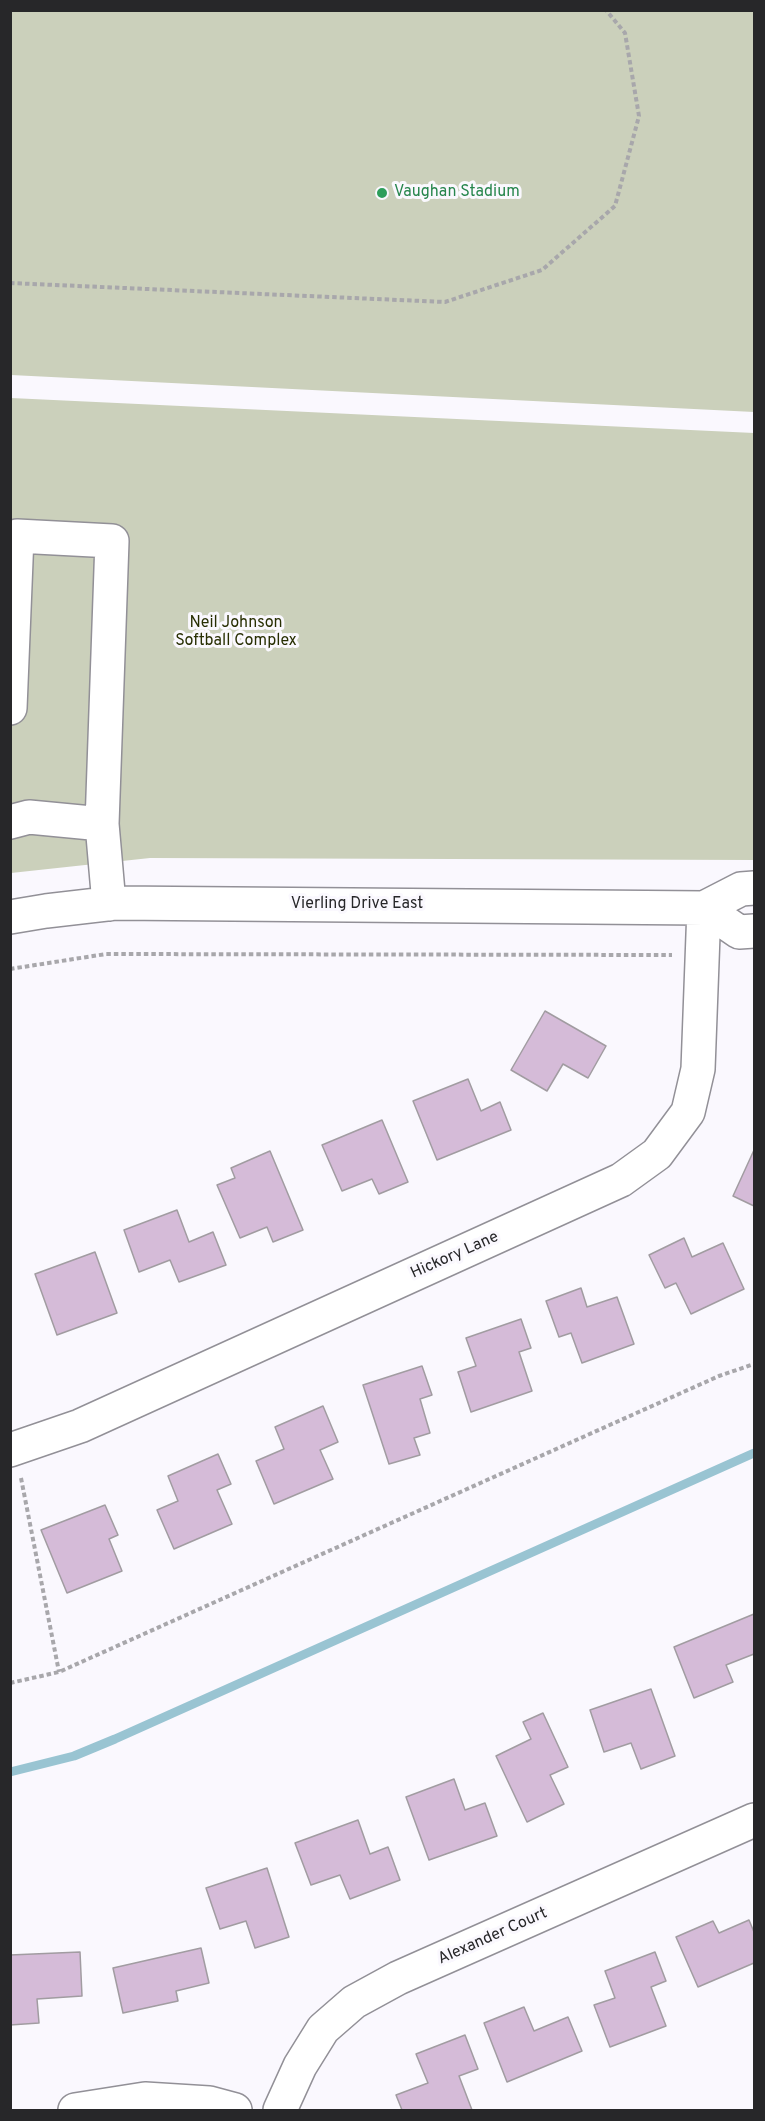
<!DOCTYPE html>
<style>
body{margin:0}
#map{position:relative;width:765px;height:2121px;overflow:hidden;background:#faf8fe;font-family:Overpass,sans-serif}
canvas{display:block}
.frame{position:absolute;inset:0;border:12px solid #272729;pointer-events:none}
</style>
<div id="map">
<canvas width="765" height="2121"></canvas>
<div class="frame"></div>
</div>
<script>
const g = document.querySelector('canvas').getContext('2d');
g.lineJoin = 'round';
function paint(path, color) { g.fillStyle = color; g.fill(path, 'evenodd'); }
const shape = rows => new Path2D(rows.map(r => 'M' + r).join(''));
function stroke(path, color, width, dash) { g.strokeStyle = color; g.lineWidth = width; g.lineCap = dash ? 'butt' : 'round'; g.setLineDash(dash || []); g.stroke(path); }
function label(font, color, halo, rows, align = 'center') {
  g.font = font + ' Overpass,sans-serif'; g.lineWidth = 6; g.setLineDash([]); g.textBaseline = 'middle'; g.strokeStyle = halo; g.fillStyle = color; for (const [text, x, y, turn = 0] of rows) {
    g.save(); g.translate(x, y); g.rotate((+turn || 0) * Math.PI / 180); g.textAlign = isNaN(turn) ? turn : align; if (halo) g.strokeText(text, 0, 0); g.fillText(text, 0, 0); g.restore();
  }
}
paint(shape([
 [10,11,754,11,754,412,11,375],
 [11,398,754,433,754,860,150,858,11,873]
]), '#cbd0bb');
stroke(shape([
 [10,1772,74,1756,115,1739,754,1453]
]), '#99c4d2', 9);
const building = shape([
 [545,1011,606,1046,588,1078,563,1064,547,1091,511,1070,545,1011],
 [468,1079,481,1111,500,1102,511,1130,437,1160,413,1101,468,1079],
 [382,1120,408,1182,379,1194,372,1179,342,1191,322,1145,382,1120],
 [754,1150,754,1206,733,1196,754,1150],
 [270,1151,303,1230,273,1242,267,1227,240,1238,217,1185,235,1178,231,1168,270,1151],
 [177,1210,189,1242,213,1232,226,1265,179,1282,170,1260,139,1272,124,1230,177,1210],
 [684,1238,692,1257,723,1243,744,1289,691,1314,676,1283,665,1288,649,1255,684,1238],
 [95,1252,117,1313,57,1335,35,1274,95,1252],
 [581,1288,587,1307,617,1297,634,1344,582,1363,571,1333,559,1337,546,1301,581,1288],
 [521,1319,531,1348,519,1352,532,1391,471,1412,458,1372,476,1366,466,1338,521,1319],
 [422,1366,432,1395,420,1399,430,1433,414,1438,420,1455,389,1464,363,1385,422,1366],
 [323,1406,338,1442,320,1450,333,1479,274,1504,256,1461,284,1449,275,1427,323,1406],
 [218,1454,231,1484,217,1490,232,1524,174,1549,157,1510,178,1501,168,1476,218,1454],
 [105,1505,118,1535,109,1539,122,1571,67,1593,41,1530,105,1505],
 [754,1614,754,1654,726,1665,733,1682,694,1698,674,1647,754,1614],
 [651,1689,675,1756,641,1769,631,1743,604,1752,590,1710,651,1689],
 [543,1713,568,1767,550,1775,564,1804,527,1822,496,1756,531,1739,523,1722,543,1713],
 [454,1779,465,1810,485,1803,497,1836,429,1860,406,1797,454,1779],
 [358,1820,370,1854,388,1847,400,1880,350,1899,340,1875,311,1885,295,1843,358,1820],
 [267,1868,289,1937,255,1948,246,1921,220,1929,206,1888,267,1868],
 [749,1920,754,1932,754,1963,698,1987,676,1937,713,1921,719,1933,749,1920],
 [201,1948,209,1983,176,1991,178,2001,123,2013,113,1968,201,1948],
 [80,1952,82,1996,37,1999,39,2023,10,2025,10,1955,80,1952],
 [655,1952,666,1981,651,1987,666,2026,610,2047,594,2005,615,1998,605,1971,655,1952],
 [524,2007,534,2031,568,2017,582,2051,507,2082,484,2023,524,2007],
 [465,2035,478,2069,459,2076,472,2110,402,2110,396,2095,428,2083,416,2054,465,2035]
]);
paint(building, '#d5bbd8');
stroke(building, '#a19ca1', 1.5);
const minor = shape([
 [10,708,17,536,112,541,102,824],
 [10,822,29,817,102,824,109,904],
 [704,908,739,932,754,931],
 [10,917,46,911,115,903,704,908,741,889,754,888],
 [10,1450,80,1426,621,1180,657,1154,688,1112,698,1069,704,908],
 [75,2110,145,2099,209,2103,235,2110],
 [280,2110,300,2066,323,2029,354,2002,398,1978,754,1820]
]);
stroke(minor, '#929097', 36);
stroke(shape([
 [10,283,445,302,542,270,615,206,639,116,625,33,606,10],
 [10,969,106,954,672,955],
 [21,1478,59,1672],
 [10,1683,59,1672,719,1376,754,1364]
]), '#a8a7ab', 4, [4.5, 3]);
stroke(minor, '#fff', 33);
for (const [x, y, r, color] of [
 [382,193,6,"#2e9e5b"]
]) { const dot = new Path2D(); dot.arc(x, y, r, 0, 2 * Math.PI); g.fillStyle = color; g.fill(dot); stroke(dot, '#faf8fe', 2); }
label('16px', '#27864d', '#faf8fe', [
 ["Vaughan Stadium",394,193]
], 'left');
label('16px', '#282f03', '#faf8fe', [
 ["Neil Johnson",236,624],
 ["Softball Complex",236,642]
]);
label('16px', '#272729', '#faf8fe', [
 ["Vierling Drive East",357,905],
 ["Hickory Lane",455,1256,-24],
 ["Alexander Court",493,1937,-24]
]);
</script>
